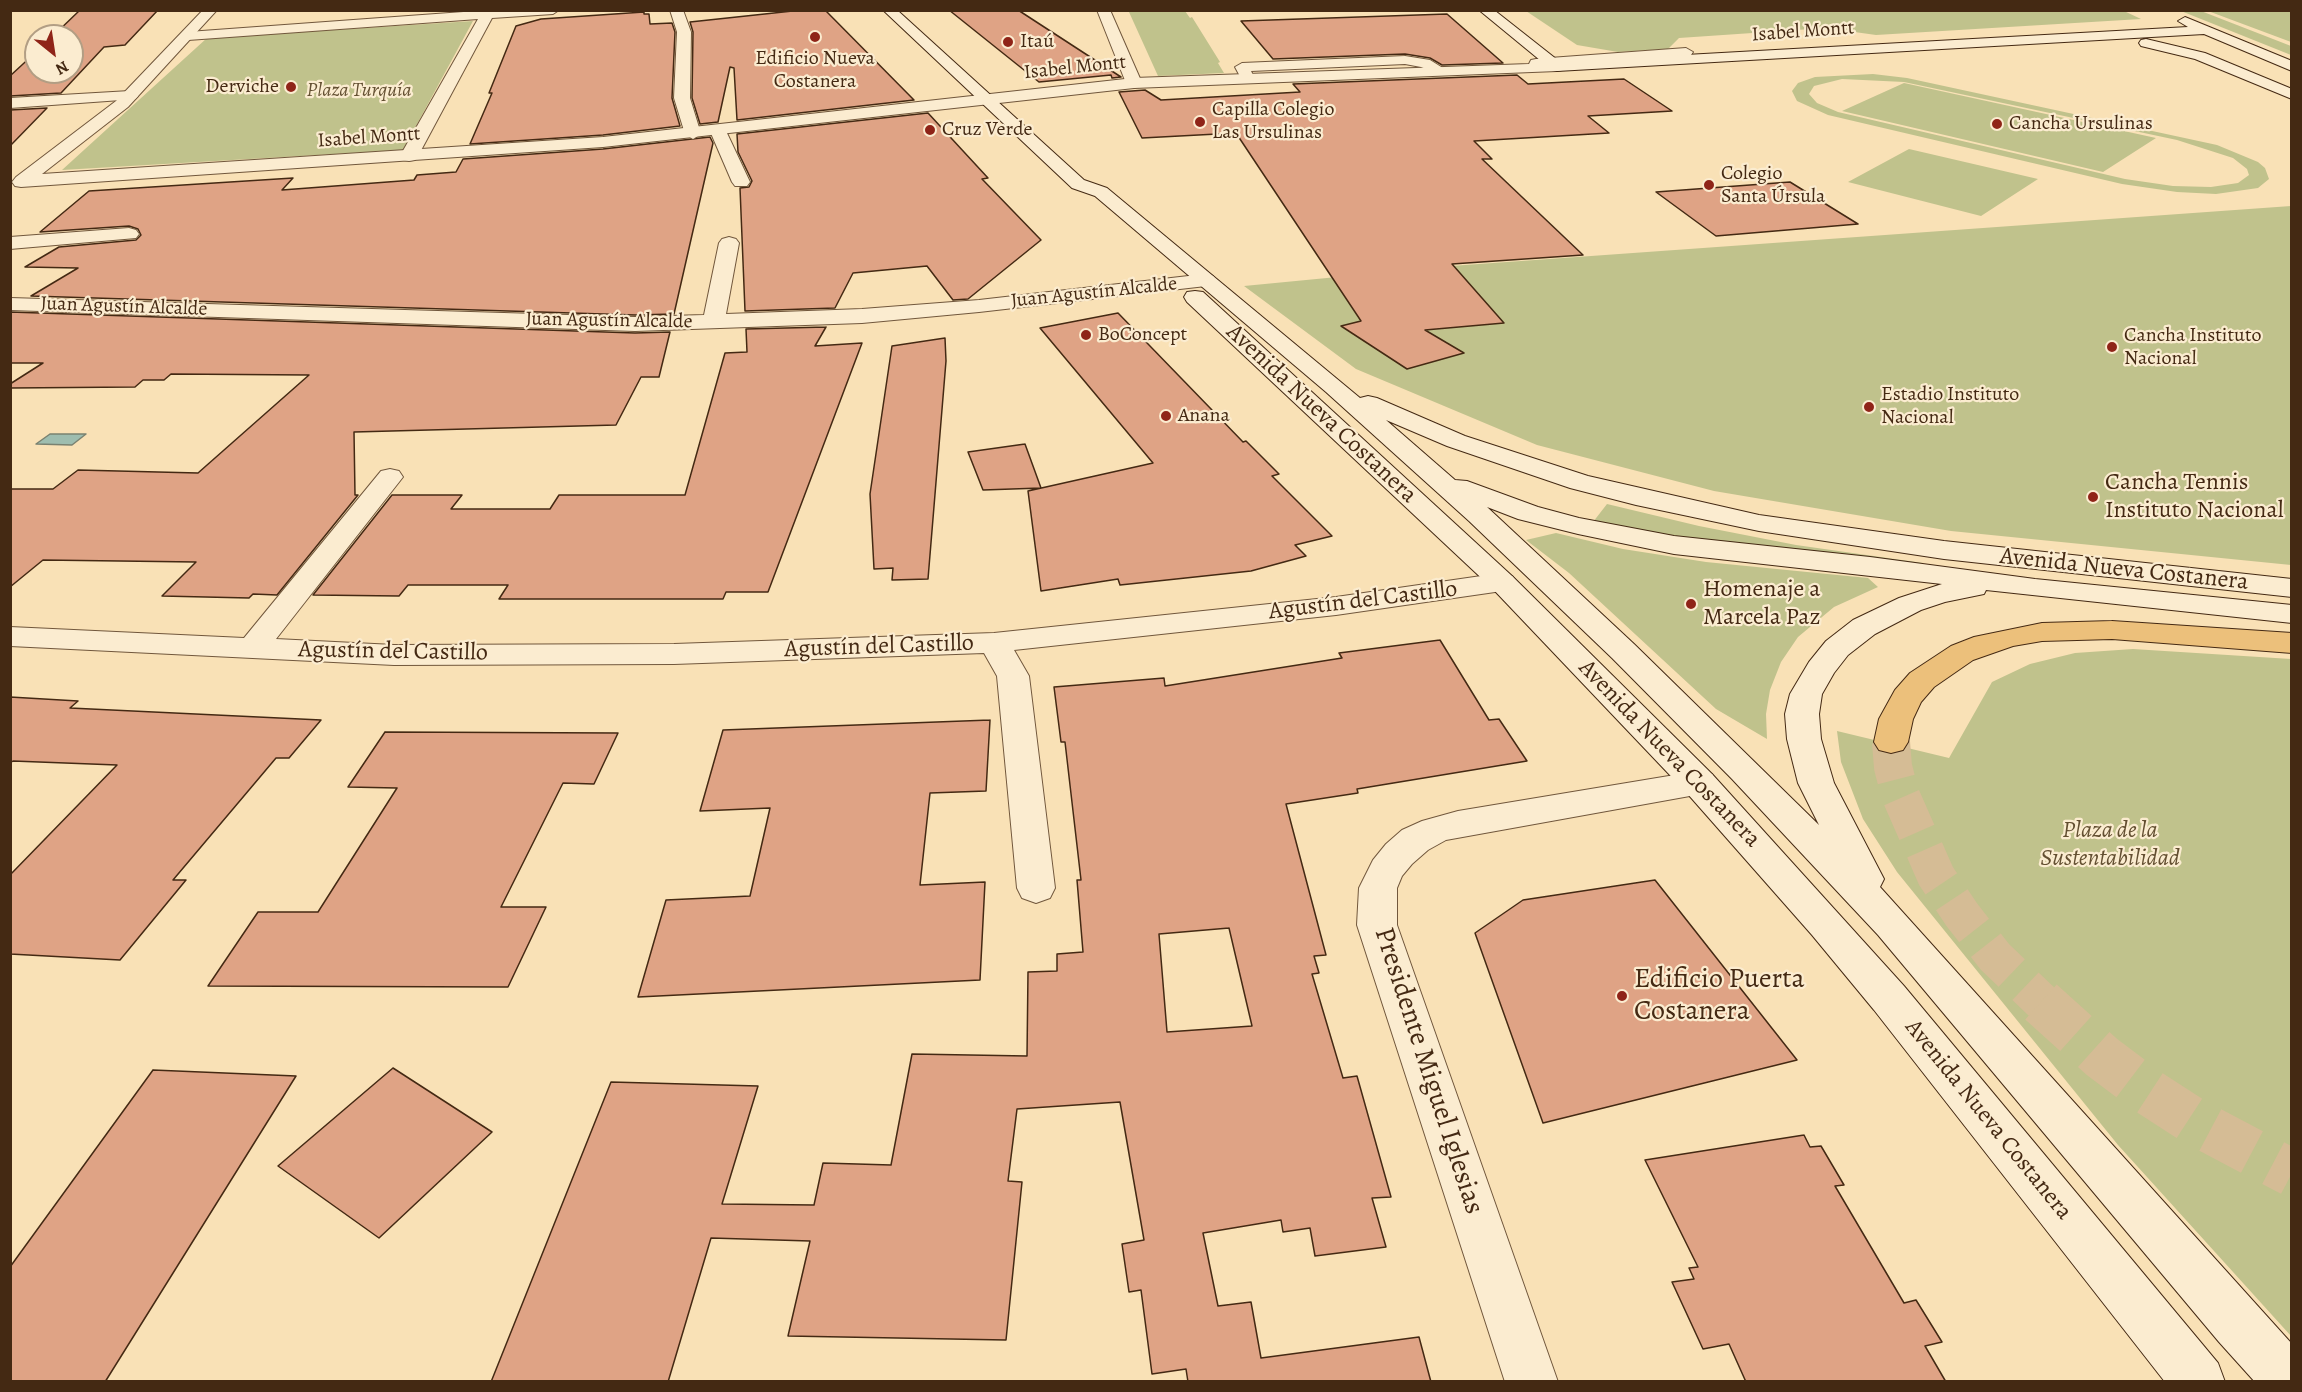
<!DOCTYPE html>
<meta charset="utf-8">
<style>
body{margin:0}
#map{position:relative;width:2302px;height:1392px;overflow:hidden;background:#f9e1b6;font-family:Alegreya,serif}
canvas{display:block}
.frame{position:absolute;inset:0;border:12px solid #442913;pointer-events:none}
.north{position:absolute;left:24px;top:24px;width:60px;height:60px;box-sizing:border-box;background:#fbecd0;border:2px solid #b29e84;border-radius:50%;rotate:150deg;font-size:16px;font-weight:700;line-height:24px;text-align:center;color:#442913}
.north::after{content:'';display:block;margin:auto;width:21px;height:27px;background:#8f2418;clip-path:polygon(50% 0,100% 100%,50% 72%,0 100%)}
</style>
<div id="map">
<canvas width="2302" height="1392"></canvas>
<div class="frame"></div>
<div class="north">N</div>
</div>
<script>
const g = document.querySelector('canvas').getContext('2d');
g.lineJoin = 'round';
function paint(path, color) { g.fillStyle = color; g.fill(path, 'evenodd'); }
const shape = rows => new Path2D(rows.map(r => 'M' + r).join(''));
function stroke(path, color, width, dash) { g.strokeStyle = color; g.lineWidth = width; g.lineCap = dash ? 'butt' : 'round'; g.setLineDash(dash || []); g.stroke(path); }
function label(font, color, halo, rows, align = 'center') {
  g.font = font + ' Alegreya,serif'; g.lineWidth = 4.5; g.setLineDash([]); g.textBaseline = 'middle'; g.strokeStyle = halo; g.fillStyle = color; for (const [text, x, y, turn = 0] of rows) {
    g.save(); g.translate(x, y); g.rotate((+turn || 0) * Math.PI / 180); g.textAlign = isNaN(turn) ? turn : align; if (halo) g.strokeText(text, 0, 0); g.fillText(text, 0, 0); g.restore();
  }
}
paint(shape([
 [1185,11,1190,18,1192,17,1220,62,1218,63,1224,73,1158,76,1129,12],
 [2124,11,2141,19,1876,35,1826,28,1679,38,1668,49,1618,52,1577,45,1526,11],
 [2181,11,2201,11,2291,46,2291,55],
 [2208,11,2291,11,2291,42],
 [473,21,403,150,62,170,207,38],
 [1873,74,1907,78,2217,145,2258,162,2265,168,2269,179,2258,188,2216,194,2177,192,2122,184,1828,115,1797,101,1792,91,1798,83,1815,77],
 [1842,79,1904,82,2177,140,2233,158,2247,169,2249,175,2238,183,2211,187,2173,186,2125,179,1838,112,1817,103,1809,94,1814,86],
 [1904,83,2156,138,2103,172,1842,111],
 [1909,149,2038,179,1981,216,1848,182],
 [2291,206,2291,565,1951,531,1714,491,1537,445,1356,369,1244,286,1451,266],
 [1607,504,1699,526,1796,545,1923,563,1922,565,1717,544,1593,522],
 [1556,533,1623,549,1706,562,1868,578,1878,587,1834,607,1798,637,1781,662,1770,690,1766,714,1767,739,1716,709,1569,573,1526,540],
 [2133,649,2291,659,2291,1336,2118,1145,1897,872,1863,819,1841,762,1837,731,1949,758,1992,682,2030,664,2075,653]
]), '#c0c28c');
const water = shape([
 [50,434,86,434,72,445,36,444,50,434]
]);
paint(water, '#9ebdaf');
stroke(water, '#7a8271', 1.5);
const building = shape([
 [80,10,158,10,125,45,104,47,61,93,10,96,10,76,36,52,36,72,72,72,72,36,53,36,80,10],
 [802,10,825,10,914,100,737,120,734,68,730,67,718,122,700,124,692,98,693,32,690,22,802,10],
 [949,10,1018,10,1121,77,1112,78,1111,75,1039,82,949,10],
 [644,12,644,14,649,14,650,24,672,23,675,32,672,98,680,126,603,135,470,144,492,93,489,93,516,26,541,19,644,12],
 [1447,14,1503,63,1442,65,1430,58,1405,54,1273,59,1241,21,1447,14],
 [1517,75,1528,84,1624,79,1672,111,1588,116,1609,133,1474,141,1492,159,1482,159,1583,255,1452,264,1504,323,1425,330,1464,353,1407,369,1341,326,1361,321,1236,133,1142,138,1119,92,1145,90,1161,100,1300,92,1293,84,1517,75],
 [47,108,10,146,10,110,47,108],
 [928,113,988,178,982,179,1041,240,968,299,953,300,927,266,853,273,835,308,745,311,740,188,749,187,752,181,738,152,737,134,928,113],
 [710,137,713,143,674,314,635,315,31,296,78,268,25,267,59,247,136,240,141,235,138,229,129,226,40,232,89,191,293,178,282,190,414,180,417,175,456,172,463,159,603,149,710,137],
 [1790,182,1858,224,1716,236,1656,192,1790,182],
 [10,312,635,333,670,332,659,377,641,377,616,425,354,432,355,495,358,495,277,595,253,594,249,598,162,596,196,562,43,560,10,587,10,489,53,489,78,470,198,473,309,375,171,374,164,380,143,380,135,387,10,388,10,384,43,363,10,363,10,312],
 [1118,313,1243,442,1246,441,1279,474,1272,476,1332,536,1295,545,1306,556,1251,571,1120,585,1118,579,1041,591,1028,491,1153,463,1040,328,1118,313],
 [826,327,815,346,862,343,768,592,726,592,723,599,499,599,508,585,408,585,399,596,313,595,392,495,462,495,451,509,550,509,559,495,685,495,725,353,747,352,746,329,826,327],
 [945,338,946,361,928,579,892,580,893,568,874,569,870,494,892,346,945,338],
 [1025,444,1041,488,983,490,968,452,1025,444],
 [1440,640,1489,720,1499,719,1527,761,1357,789,1358,793,1286,804,1326,955,1314,956,1319,973,1312,974,1343,1078,1357,1076,1391,1197,1372,1198,1386,1247,1315,1256,1310,1228,1283,1232,1281,1220,1203,1233,1218,1306,1251,1302,1261,1358,1419,1337,1431,1382,1188,1382,1186,1369,1152,1374,1141,1290,1129,1292,1122,1244,1144,1240,1120,1102,1017,1109,1008,1181,1022,1182,1006,1340,788,1336,810,1241,711,1238,668,1382,491,1382,611,1082,758,1086,722,1204,814,1205,823,1163,891,1165,912,1054,1027,1056,1028,972,1057,971,1057,954,1083,952,1077,880,1081,880,1065,742,1061,742,1054,687,1164,678,1165,686,1342,658,1339,653,1440,640],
 [1229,928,1252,1026,1167,1032,1159,934,1229,928],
 [10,697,78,701,70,708,321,720,289,758,276,758,173,880,186,880,120,960,10,954,10,875,117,765,13,761,10,763,10,697],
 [990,720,986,791,930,793,920,885,985,882,980,980,638,997,666,900,750,896,770,808,700,811,723,730,990,720],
 [385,732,618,733,594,784,563,783,501,907,546,907,508,987,208,986,258,912,318,912,397,788,348,787,385,732],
 [1655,880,1797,1060,1543,1123,1475,933,1523,900,1655,880],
 [393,1068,492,1132,379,1238,278,1166,393,1068],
 [153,1070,296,1076,105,1382,10,1382,10,1267,153,1070],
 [1804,1135,1810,1147,1821,1146,1844,1185,1835,1186,1904,1303,1916,1300,1942,1342,1925,1346,1946,1382,1746,1382,1729,1344,1703,1349,1672,1282,1694,1279,1689,1268,1698,1267,1645,1160,1804,1135]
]);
paint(building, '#dfa385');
stroke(building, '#442913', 1.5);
stroke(shape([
 [1891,742,1893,767,1900,794,1936,876,1962,915,1995,957,2043,1003]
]), '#d5bc95', 38, [38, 19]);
stroke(shape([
 [2041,1002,2102,1057,2147,1091,2195,1122,2292,1173]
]), '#d5bc95', 47, [47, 24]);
const minor = shape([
 [491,10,559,10,553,14,492,18,418,156,415,160,409,161,403,160,400,156,478,19,188,40,181,36,188,32,491,10],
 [670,10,683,10,691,32,690,98,701,134,693,139,685,134,674,98,677,32,670,10],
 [1097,10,1110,10,1142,83,1139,86,1134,88,1126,83,1097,10],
 [1405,56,1430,60,1446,70,1439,74,1421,67,1405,64,1251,71,1255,79,1248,83,1243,82,1235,67,1242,63,1405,56],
 [130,91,138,96,135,99,10,108,10,98,130,91],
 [718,126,726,131,750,182,747,186,735,186,732,182,710,131,718,126],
 [129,228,136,230,139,234,136,238,10,249,10,237,129,228],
 [729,237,736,239,739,243,726,314,862,309,979,300,1206,274,1213,276,1216,280,1213,284,1206,286,979,312,862,323,635,331,10,310,10,298,635,317,704,315,719,243,722,239,729,237],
 [390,469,399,471,403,477,276,639,394,645,674,644,994,633,1336,597,1502,573,1512,576,1517,582,1512,588,1502,591,1336,615,1014,650,1029,676,1055,888,1050,898,1036,903,1022,898,1017,888,997,676,984,653,674,664,394,665,10,646,10,627,244,638,381,471,390,469],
 [1699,771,1712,774,1717,783,1712,792,1446,840,1428,850,1412,864,1402,876,1397,888,1397,925,1558,1382,1505,1382,1357,925,1359,888,1373,860,1386,844,1402,830,1422,821,1458,811,1699,771]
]);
const tertiary = shape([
 [203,10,217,10,128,107,42,174,603,137,1134,78,1529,64,1531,60,1536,59,1686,48,1693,52,1691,55,1666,59,1563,66,1562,70,1557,71,1134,88,603,147,21,187,15,186,12,182,16,177,116,101,203,10]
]);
const secondary = shape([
 [883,10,897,10,1084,180,1107,188,1360,398,1368,396,1377,398,1465,436,1588,476,1759,515,1944,541,2292,579,2292,597,1944,559,1759,531,1636,505,1570,488,1447,446,1386,420,1455,480,1467,481,1538,507,1579,518,1674,536,1870,557,2035,579,2292,605,2292,623,1986,590,1984,594,1945,602,1921,610,1875,634,1848,655,1834,673,1822,694,1819,714,1821,739,1834,783,1884,879,1880,887,2292,1344,2292,1382,2255,1382,2219,1342,1878,935,1732,779,1612,658,1469,521,1326,392,1095,196,1072,188,883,10],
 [1487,507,1518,519,1578,534,1674,554,1942,584,1899,598,1853,620,1826,641,1809,662,1790,694,1785,714,1787,739,1798,783,1819,825,1634,644,1487,507],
 [1479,10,1494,10,1560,62,2188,27,2178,21,2185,17,2292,61,2292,71,2204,34,1557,71,1552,70,1479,10],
 [2146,39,2205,53,2292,89,2292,99,2195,59,2141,46,2139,43,2141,40,2146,39],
 [1195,291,1203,292,1512,576,1712,774,1904,986,2218,1363,2225,1382,2165,1382,1874,1010,1812,935,1686,792,1492,588,1187,302,1184,297,1187,292,1195,291]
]);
const motorway = shape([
 [2112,621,2292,633,2292,653,2112,639,2042,641,2013,646,1973,660,1934,687,1921,702,1913,719,1908,742,1903,750,1891,753,1879,750,1874,742,1879,719,1895,690,1910,673,1951,646,1974,637,2042,623,2112,621]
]);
stroke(minor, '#71573c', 2);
stroke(tertiary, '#71573c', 2);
stroke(secondary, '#442913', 2);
stroke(motorway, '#442913', 2);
paint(minor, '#fbecd0');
paint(tertiary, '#fbecd0');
paint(secondary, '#fbecd0');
paint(motorway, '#ecc07b');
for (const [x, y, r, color] of [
 [815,37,6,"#8f2418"],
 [1008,42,6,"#8f2418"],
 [291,87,6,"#8f2418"],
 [1200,122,6,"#8f2418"],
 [1997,124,6,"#8f2418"],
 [930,130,6,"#8f2418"],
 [1709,185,6,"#8f2418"],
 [1086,335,6,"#8f2418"],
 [2112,347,6,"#8f2418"],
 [1869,407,6,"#8f2418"],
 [1166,416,6,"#8f2418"],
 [2093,497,6,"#8f2418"],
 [1691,604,6,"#8f2418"],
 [1622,996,6,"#8f2418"]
]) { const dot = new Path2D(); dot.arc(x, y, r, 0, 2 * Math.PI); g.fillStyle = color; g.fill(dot); stroke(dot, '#fbecd0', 2); }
label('20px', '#442913', '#fbecd0', [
 ["Isabel Montt",1803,32,-4],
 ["Isabel Montt",1075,68,-6],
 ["Isabel Montt",369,138,-4],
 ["Juan Agustín Alcalde",1094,293,-6],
 ["Juan Agustín Alcalde",124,307,2],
 ["Juan Agustín Alcalde",609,321,1]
]);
label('20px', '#442913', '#fbecd0', [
 ["Itaú",1020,42],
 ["Edificio Nueva",815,59,"center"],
 ["Costanera",815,82,"center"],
 ["Derviche",279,87,"right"],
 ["Capilla Colegio",1212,110],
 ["Las Ursulinas",1212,133],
 ["Cancha Ursulinas",2009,124],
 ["Cruz Verde",942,130],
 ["Colegio",1721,174],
 ["Santa Úrsula",1721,197],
 ["BoConcept",1098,335],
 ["Cancha Instituto",2124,336],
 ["Nacional",2124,359],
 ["Estadio Instituto",1881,395],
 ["Nacional",1881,418],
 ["Anana",1178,416]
], 'left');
label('italic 20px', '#634f31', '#fbecd0', [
 ["Plaza Turquía",359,91]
]);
label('24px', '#442913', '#fbecd0', [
 ["Avenida Nueva Costanera",1321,414,43],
 ["Avenida Nueva Costanera",2124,570,6],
 ["Agustín del Castillo",1363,601,-7],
 ["Agustín del Castillo",879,647,-2],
 ["Agustín del Castillo",393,652,1],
 ["Avenida Nueva Costanera",1669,754,46],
 ["Avenida Nueva Costanera",1988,1120,51]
]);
label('24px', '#442913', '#fbecd0', [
 ["Cancha Tennis",2105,483],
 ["Instituto Nacional",2105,511],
 ["Homenaje a",1703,590],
 ["Marcela Paz",1703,618]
], 'left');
label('italic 24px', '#634f31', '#fbecd0', [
 ["Plaza de la",2110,831],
 ["Sustentabilidad",2110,859]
]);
label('28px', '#442913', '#fbecd0', [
 ["Edificio Puerta",1634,980],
 ["Costanera",1634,1012]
], 'left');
label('28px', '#442913', '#fbecd0', [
 ["Presidente Miguel Iglesias",1428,1071,72]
]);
</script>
